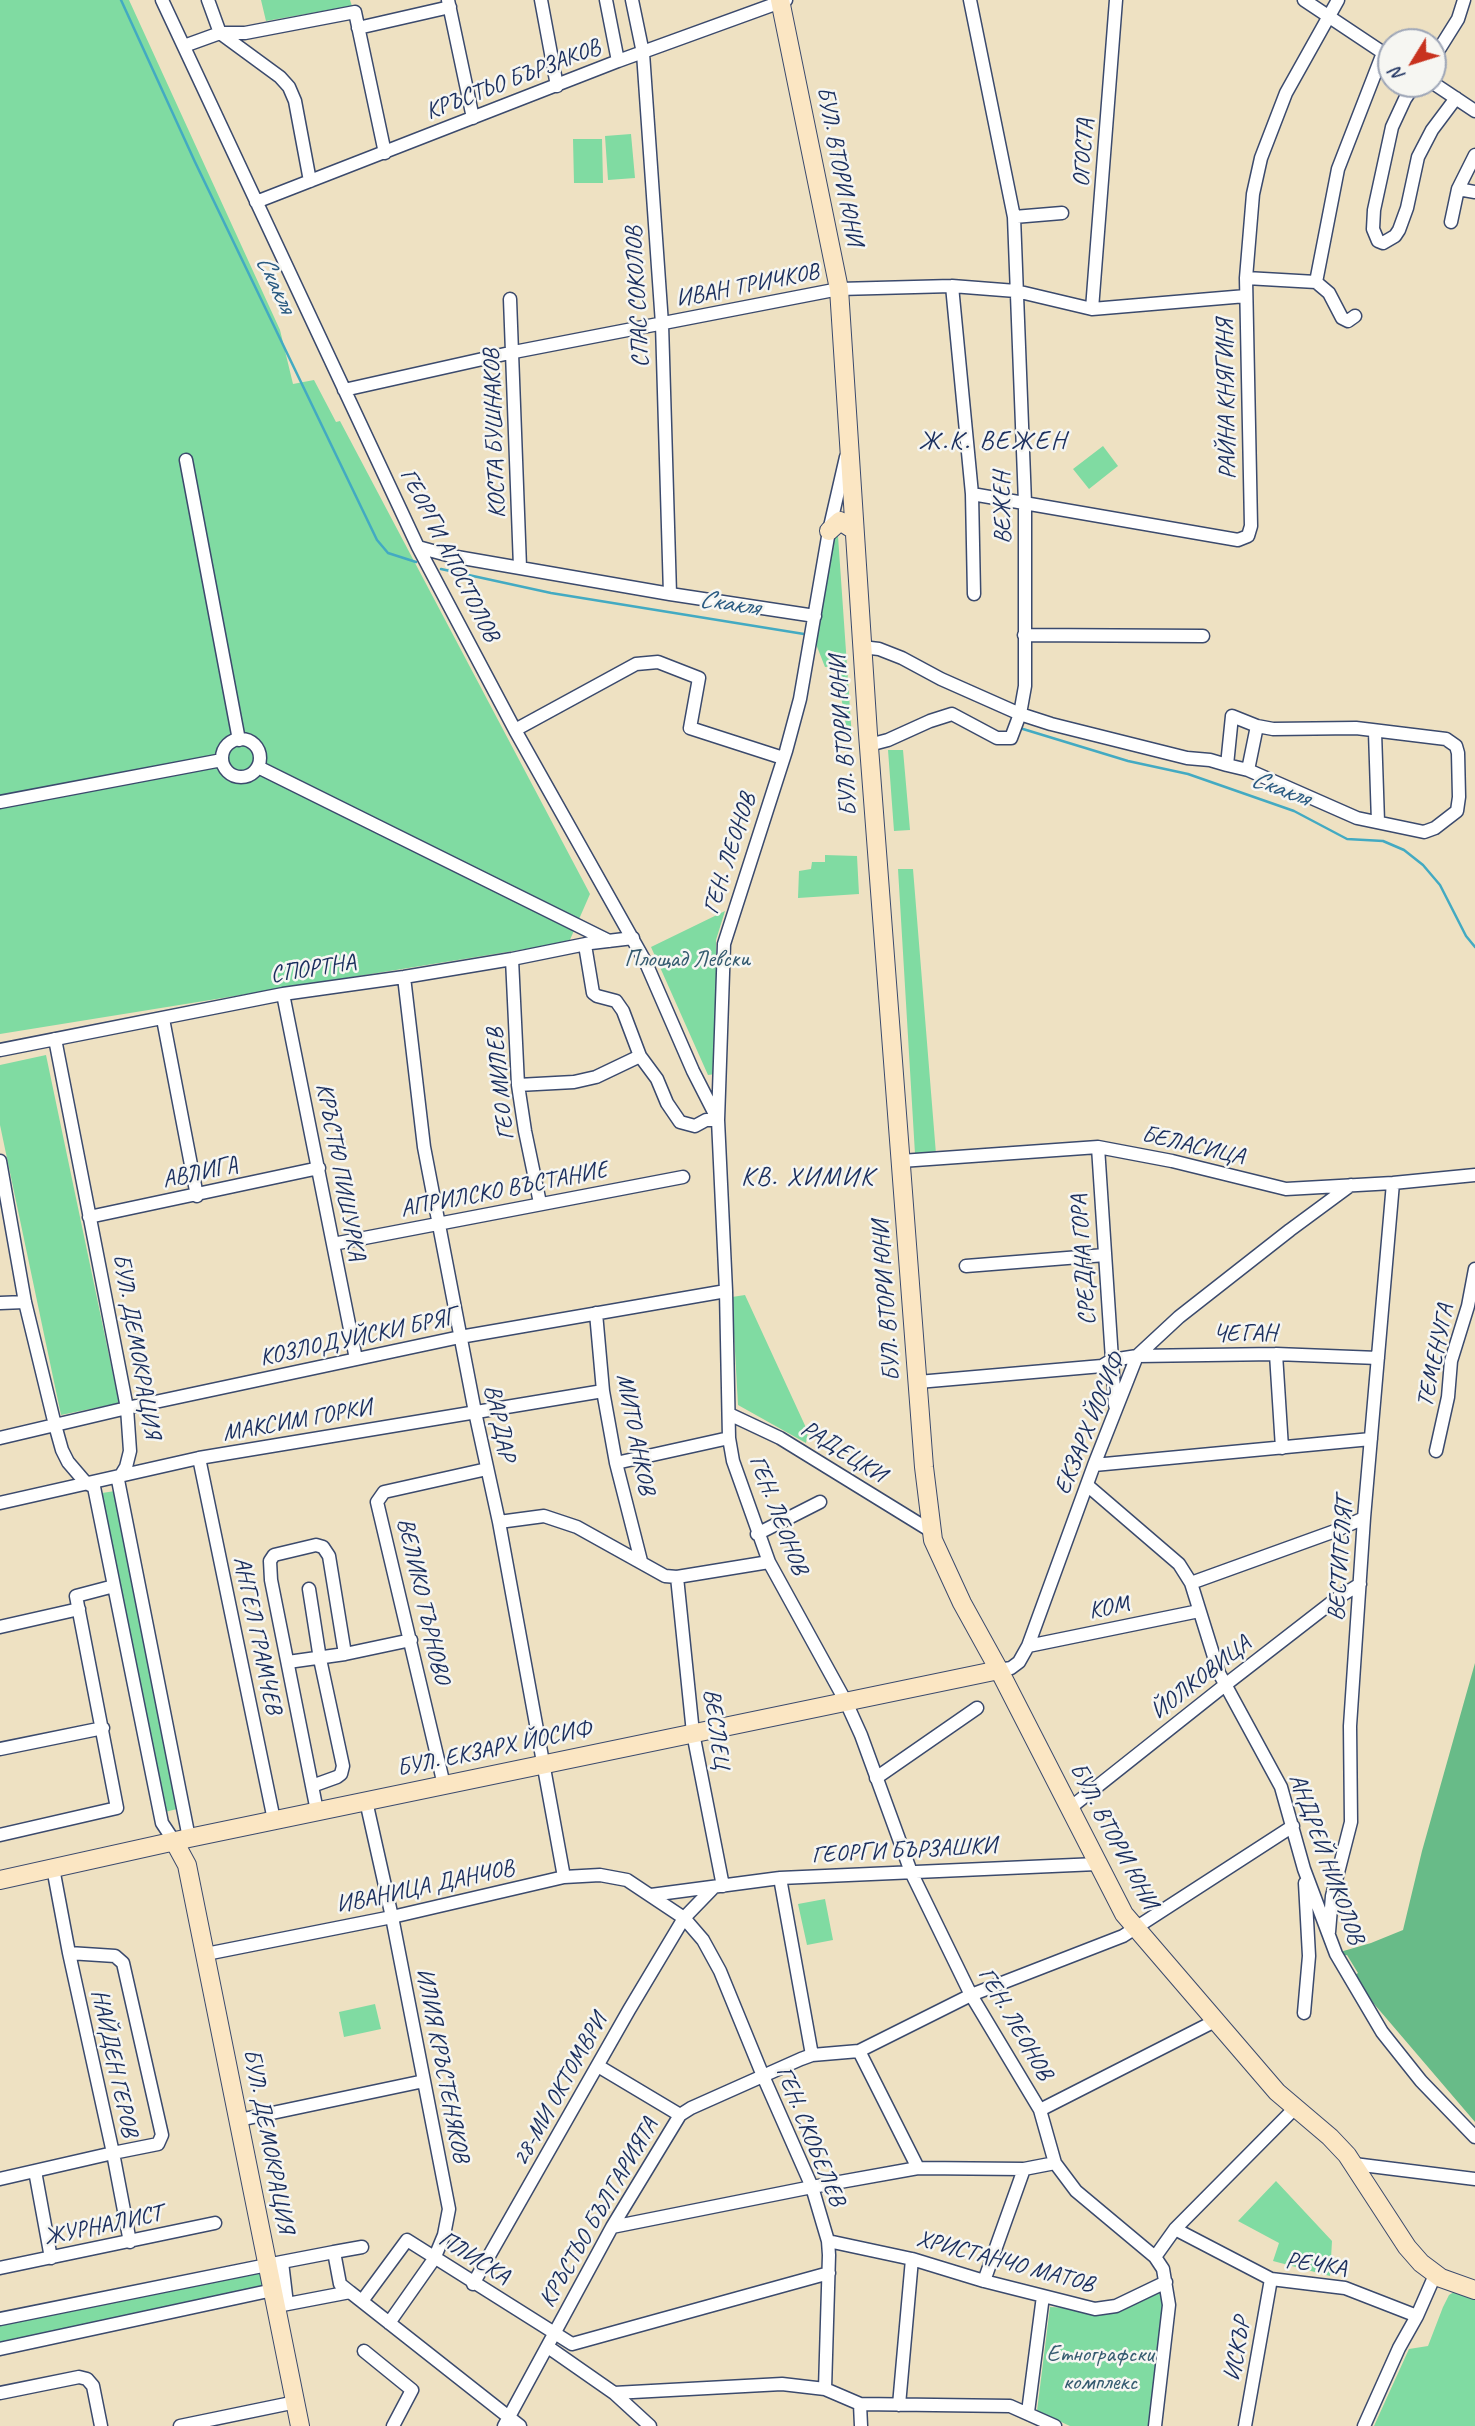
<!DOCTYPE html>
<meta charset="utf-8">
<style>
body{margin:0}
#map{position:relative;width:1475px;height:2426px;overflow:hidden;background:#eee1c2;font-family:Caveat,sans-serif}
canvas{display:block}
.north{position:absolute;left:1377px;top:28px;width:70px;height:70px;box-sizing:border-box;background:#f6f6f2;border:2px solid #9ea6b7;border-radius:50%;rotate:232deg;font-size:19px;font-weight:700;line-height:28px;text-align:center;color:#1b2f5e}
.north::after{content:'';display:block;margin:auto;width:24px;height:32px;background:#c8321e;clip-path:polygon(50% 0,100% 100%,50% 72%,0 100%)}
</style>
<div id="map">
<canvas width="1475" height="2426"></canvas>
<div class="north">N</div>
</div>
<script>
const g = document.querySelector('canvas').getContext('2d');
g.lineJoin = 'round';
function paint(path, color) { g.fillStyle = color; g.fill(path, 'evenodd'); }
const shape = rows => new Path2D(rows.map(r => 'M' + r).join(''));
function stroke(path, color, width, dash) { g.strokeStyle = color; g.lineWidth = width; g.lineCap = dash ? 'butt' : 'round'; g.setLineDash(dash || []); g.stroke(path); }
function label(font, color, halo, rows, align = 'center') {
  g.font = font + ' Caveat,sans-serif'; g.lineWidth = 5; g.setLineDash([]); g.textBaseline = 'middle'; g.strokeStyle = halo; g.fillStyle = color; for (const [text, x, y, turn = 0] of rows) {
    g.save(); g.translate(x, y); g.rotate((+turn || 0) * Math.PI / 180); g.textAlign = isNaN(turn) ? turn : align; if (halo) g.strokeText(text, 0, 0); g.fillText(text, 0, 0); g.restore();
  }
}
paint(shape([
 [0,0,129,0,280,330,293,384,314,380,336,422,340,421,590,894,569,942,0,1034],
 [261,0,350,0,352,6,266,21],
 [631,134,635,178,608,180,605,136],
 [573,139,602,139,603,183,574,183],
 [1103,446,1118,466,1089,489,1073,469],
 [834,534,838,536,852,738,848,738,836,666,825,667,814,639],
 [888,750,903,750,910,830,894,831],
 [825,855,857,856,859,894,798,898,799,871,811,869,812,862,825,862],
 [898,869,913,869,936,1154,915,1154],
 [725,911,716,940,716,1074,708,1075,651,947],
 [46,1055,119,1403,61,1415,0,1125,0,1065],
 [745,1295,808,1432,806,1443,738,1405,732,1297],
 [115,1491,177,1809,165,1812,102,1493],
 [825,1899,833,1940,807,1945,798,1904],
 [375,2004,381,2029,344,2037,339,2012],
 [1276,2181,1332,2241,1330,2276,1273,2261,1279,2243,1238,2221],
 [268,2266,273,2290,0,2349,0,2323],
 [1161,2289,1168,2297,1152,2426,1070,2426,1037,2411,1050,2307,1118,2310],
 [1454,2292,1475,2298,1475,2426,1374,2426,1409,2349,1428,2346,1443,2307,1449,2295]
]), '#80dba2');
paint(shape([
 [1475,1663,1475,2122,1357,1984,1352,1977,1358,1973,1347,1955,1342,1956,1340,1952,1371,1943,1403,1930,1422,1851]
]), '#68bb88');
stroke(shape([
 [121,0,195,162,377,540,388,553,416,562],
 [441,569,551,593,804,634],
 [1023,729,1128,761,1188,774,1294,811,1347,839,1383,841,1404,850,1423,865,1440,885,1466,936,1475,947]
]), '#43aac2', 2.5);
const street = shape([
 [162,0,418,547,515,730,646,963,693,1071,718,1120,706,1120,695,1126,680,1122,667,1103,657,1079,640,1056,623,1011,616,1001,597,996,593,993,585,945],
 [448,0,473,118],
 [541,0,557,86],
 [606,0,618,61],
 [632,0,643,53,662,324,670,594],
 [1304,0,1391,58],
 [358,28,450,7],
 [184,46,220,33,208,0],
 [1433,59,1458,19,1464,0],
 [1433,83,1475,111],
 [1415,84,1405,99,1392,127,1374,210,1373,229,1378,241,1383,243,1395,236,1399,230,1407,208,1418,157,1432,130,1456,98],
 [310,181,295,101,289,87,280,77,220,33,245,33,355,12,385,153],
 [1458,189,1475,192],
 [256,202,618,61,786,0],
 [1014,217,1062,213],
 [1451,222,1458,189,1475,155],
 [1246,278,1316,282],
 [952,286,972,494,974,594],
 [510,299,520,567],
 [1092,309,1116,0],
 [1355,316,1348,321,1342,318,1329,293,1316,282,1338,169,1383,53],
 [344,390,514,352,839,289,952,286,1016,291,1092,309,1246,296],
 [846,457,829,531,800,699,786,751,724,944,718,1120,726,1291,729,1438,733,1461,769,1562,846,1702,861,1735,911,1872,971,1995,1040,2110,1055,2163,1076,2191,1155,2257,1163,2269,1169,2305,1155,2426],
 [186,460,239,740],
 [972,494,1238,540,1248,536,1251,526,1246,278,1253,194,1261,158,1286,93,1338,0],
 [418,547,451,556,670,594,815,616],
 [1024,635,1203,636],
 [862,647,879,649,902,658,941,679,1020,714,1051,724,1187,758,1210,760,1227,765,1248,770,1357,818,1424,832,1435,828,1457,811,1459,797,1458,753,1456,746,1446,739,1356,728,1273,729,1257,726,1232,716,1227,765],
 [515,730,636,664,658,662,699,678,690,728,783,758],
 [1375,732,1378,822],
 '222 758a19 19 0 1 1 38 0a19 19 0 1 1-38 0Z',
 [869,745,888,740,930,721,952,714,997,738,1011,738,1020,714,1025,686,1025,503,1014,217,970,0],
 [258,767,609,941],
 [1248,770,1257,726],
 [0,802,222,760],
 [512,959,518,1085,525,1131,540,1203],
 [404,977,424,1147,475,1412,499,1522,564,1877],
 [283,994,356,1359],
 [163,1019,197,1196],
 [55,1039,127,1408,130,1451,126,1467,118,1480,189,1838],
 [0,1050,283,994,404,977,512,959,591,943,633,938],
 [518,1085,574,1082,596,1077,640,1056],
 [1098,1147,1115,1405],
 [0,1161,25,1302,55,1425,62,1450,68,1462,86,1483,94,1487,162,1823,174,1841],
 [901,1161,1098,1147,1172,1161,1286,1189,1393,1183,1475,1175],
 [89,1217,319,1168],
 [333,1244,683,1177],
 [966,1266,1105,1255],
 [0,1303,25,1302],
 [596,1313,603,1391,616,1463,641,1561],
 [1276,1354,1282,1448],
 [918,1382,1102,1366,1112,1360,1137,1356,1276,1354,1378,1358],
 [729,1414,780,1438,931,1531],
 [0,1438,127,1408,460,1337,726,1291],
 [1436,1451,1448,1397,1451,1361,1468,1306,1475,1269],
 [199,1458,274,1820],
 [616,1463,729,1438],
 [1094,1465,1371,1439],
 [1087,1485,1179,1564,1191,1583,1219,1673,1281,1787,1304,1869,1336,1954,1382,2032,1421,2081,1475,2137],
 [0,1503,199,1458,603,1391],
 [499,1522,544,1516,577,1527,665,1576,677,1577,769,1562],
 [757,1534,820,1502],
 [677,1577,693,1733,723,1886],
 [1191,1583,1335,1531,1364,1518],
 [309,1589,320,1659,343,1766,341,1774,337,1777,312,1786],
 [0,1627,79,1609],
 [1028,1646,1199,1611],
 [345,1654,411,1640],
 [288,1662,345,1654,329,1556,323,1547,316,1545,274,1555,270,1561,271,1580,317,1811],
 [999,1670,1011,1668,1019,1662,1028,1646,1094,1465,1137,1356,1179,1317,1290,1230,1351,1185],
 [0,1749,103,1728],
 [876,1778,977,1708],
 [444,1785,377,1502,384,1492,487,1469],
 [366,1801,392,1917,449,2209,444,2235,434,2259,389,2323],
 [1070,1808,1225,1685,1336,1599,1360,1584],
 [0,1835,117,1808,76,1596,114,1586],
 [780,1878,812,2055],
 [651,1895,780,1878,1097,1864],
 [1329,1932,1332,1896,1351,1822,1350,1726,1364,1518,1393,1183],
 [69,1953,115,1956,123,1963,162,2135,158,2144,113,2153,130,2242],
 [206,1954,392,1917,564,1877,600,1875,627,1880,684,1918,714,1887],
 [1304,2013,1309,1956,1305,1883],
 [859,2051,918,2168],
 [598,2066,680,2115],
 [1040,2110,1215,2021],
 [239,2120,424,2081],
 [1354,2164,1475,2179],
 [35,2171,51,2258],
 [0,2179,113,2153,69,1953,53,1868],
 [612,2227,812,2187,918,2168,1024,2169,1055,2163],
 [1175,2229,1271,2279,1345,2288,1417,2316],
 [828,2241,912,2259,984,2281,1095,2309,1116,2306,1166,2282],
 [334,2252,362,2247],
 [1155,2257,1175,2229,1294,2109],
 [0,2268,215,2223],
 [984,2281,1024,2169],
 [473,2284,629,2010,684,1918,703,1940,720,1971,763,2076,812,2187,828,2241,829,2255,825,2389],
 [350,2292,520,2426],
 [362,2301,407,2240,572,2344,829,2273],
 [277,2306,350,2292,340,2284,334,2252,282,2262,287,2304],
 [0,2319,282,2262],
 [548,2347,614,2393,650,2426],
 [0,2349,273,2290],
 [364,2351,412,2390,393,2426],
 [0,2393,79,2377,87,2379,93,2386,101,2426],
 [614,2393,782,2384,825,2389,860,2404,1010,2406,1055,2426],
 [860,2404,861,2426],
 [899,2405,912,2259],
 [1028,2412,1043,2296],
 [180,2426,296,2402],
 [504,2426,612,2227,680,2115,691,2108,801,2059,812,2055,859,2051,971,1995,1123,1936,1293,1826],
 [1245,2426,1271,2279],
 [1364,2426,1399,2348,1417,2316,1435,2275]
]);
const secondary = shape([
 [780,0,839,289,868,734,924,1467,933,1540,962,1603,999,1670,1124,1914,1277,2092,1330,2137,1347,2155,1407,2247,1421,2263,1441,2278,1475,2290],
 [829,531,840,521,854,530],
 [174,1841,187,1865,300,2426],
 [0,1880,189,1838,999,1670]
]);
stroke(street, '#3b4a6d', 15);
stroke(secondary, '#3b4a6d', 20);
stroke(street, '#fff', 12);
stroke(secondary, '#fbe6c3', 18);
label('24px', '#1b2f5e', '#f6f6f2', [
 ["КРЪСТЬО БЪРЗАКОВ",513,80,-21],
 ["ОГОСТА",1084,153,-86],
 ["БУЛ. ВТОРИ ЮНИ",839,166,79],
 ["ИВАН ТРИЧКОВ",747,286,-11],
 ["СПАС СОКОЛОВ",638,297,-93],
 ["РАЙНА КНЯГИНЯ",1227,399,-91],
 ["КОСТА БУШНАКОВ",495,434,-92],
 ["ВЕЖЕН",1003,508,-91],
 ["ГЕОРГИ АПОСТОЛОВ",449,555,63],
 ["БУЛ. ВТОРИ ЮНИ",844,736,-94],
 ["ГЕН. ЛЕОНОВ",730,854,-72],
 ["СПОРТНА",313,969,-9],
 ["ГЕО МИЛЕВ",501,1084,-96],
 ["БЕЛАСИЦА",1193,1146,13],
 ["КРЪСТЮ ПИШУРКА",340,1172,79],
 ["АВЛИГА",200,1173,-12],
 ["АПРИЛСКО ВЪСТАНИЕ",504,1190,-11],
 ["СРЕДНА ГОРА",1084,1260,-94],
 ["БУЛ. ВТОРИ ЮНИ",887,1301,-94],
 ["ЧЕГАН",1245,1334,-1],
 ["КОЗЛОДУЙСКИ БРЯГ",358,1338,-12],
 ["БУЛ. ДЕМОКРАЦИЯ",136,1346,80],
 ["ТЕМЕНУГА",1436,1356,-78],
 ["МАКСИМ ГОРКИ",297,1421,-10],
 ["ВАРДАР",499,1423,78],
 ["ЕКЗАРХ ЙОСИФ",1090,1424,-68],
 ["МИТО АНКОВ",635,1434,79],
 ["РАДЕЦКИ",843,1452,32],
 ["ГЕН. ЛЕОНОВ",778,1515,69],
 ["ВЕСТИТЕЛЯТ",1341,1559,-86],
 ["ВЕЛИКО ТЪРНОВО",423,1601,77],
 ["КОМ",1109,1608,-11],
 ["АНГЕЛ ГРАМЧЕВ",257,1635,78],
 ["ЙОЛКОВИЦА",1201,1678,-38],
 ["ВЕСЛЕЦ",716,1729,82],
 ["БУЛ. ЕКЗАРХ ЙОСИФ",494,1749,-12],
 ["БУЛ. ВТОРИ ЮНИ",1113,1836,62],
 ["ГЕОРГИ БЪРЗАШКИ",904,1851,-3],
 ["АНДРЕЙ НИКОЛОВ",1326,1859,70],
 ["ИВАНИЦА ДАНЧОВ",425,1887,-12],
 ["ГЕН. ЛЕОНОВ",1015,2024,60],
 ["НАЙДЕН ГЕРОВ",114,2063,78],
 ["ИЛИЯ КРЪСТЕНЯКОВ",442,2065,79],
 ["28-МИ ОКТОМВРИ",560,2090,-61],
 ["ГЕН. СКОБЕЛЕВ",810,2136,68],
 ["БУЛ. ДЕМОКРАЦИЯ",268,2141,79],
 ["КРЪСТЬО БЪЛГАРИЯТА",599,2213,-60],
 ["ЖУРНАЛИСТ",103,2226,-12],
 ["ПЛИСКА",474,2258,32],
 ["ХРИСТАНЧО МАТОВ",1005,2262,15],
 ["РЕЧКА",1316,2265,8],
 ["ИСКЪР",1238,2349,-80]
]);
label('24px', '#345a6f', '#f6f6f2', [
 ["Площад Левски",687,960],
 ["Етнографски",1100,2355],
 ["комплекс",1100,2383]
]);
label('italic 26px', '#295a81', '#f6f6f2', [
 ["Скакля",275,284,65],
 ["Скакля",729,604,9],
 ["Скакля",1280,789,21]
]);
g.letterSpacing = '2px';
label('26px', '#1b2f5e', '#f6f6f2', [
 ["Ж.К. ВЕЖЕН",993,442],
 ["КВ. ХИМИК",808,1178]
]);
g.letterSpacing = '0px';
</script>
